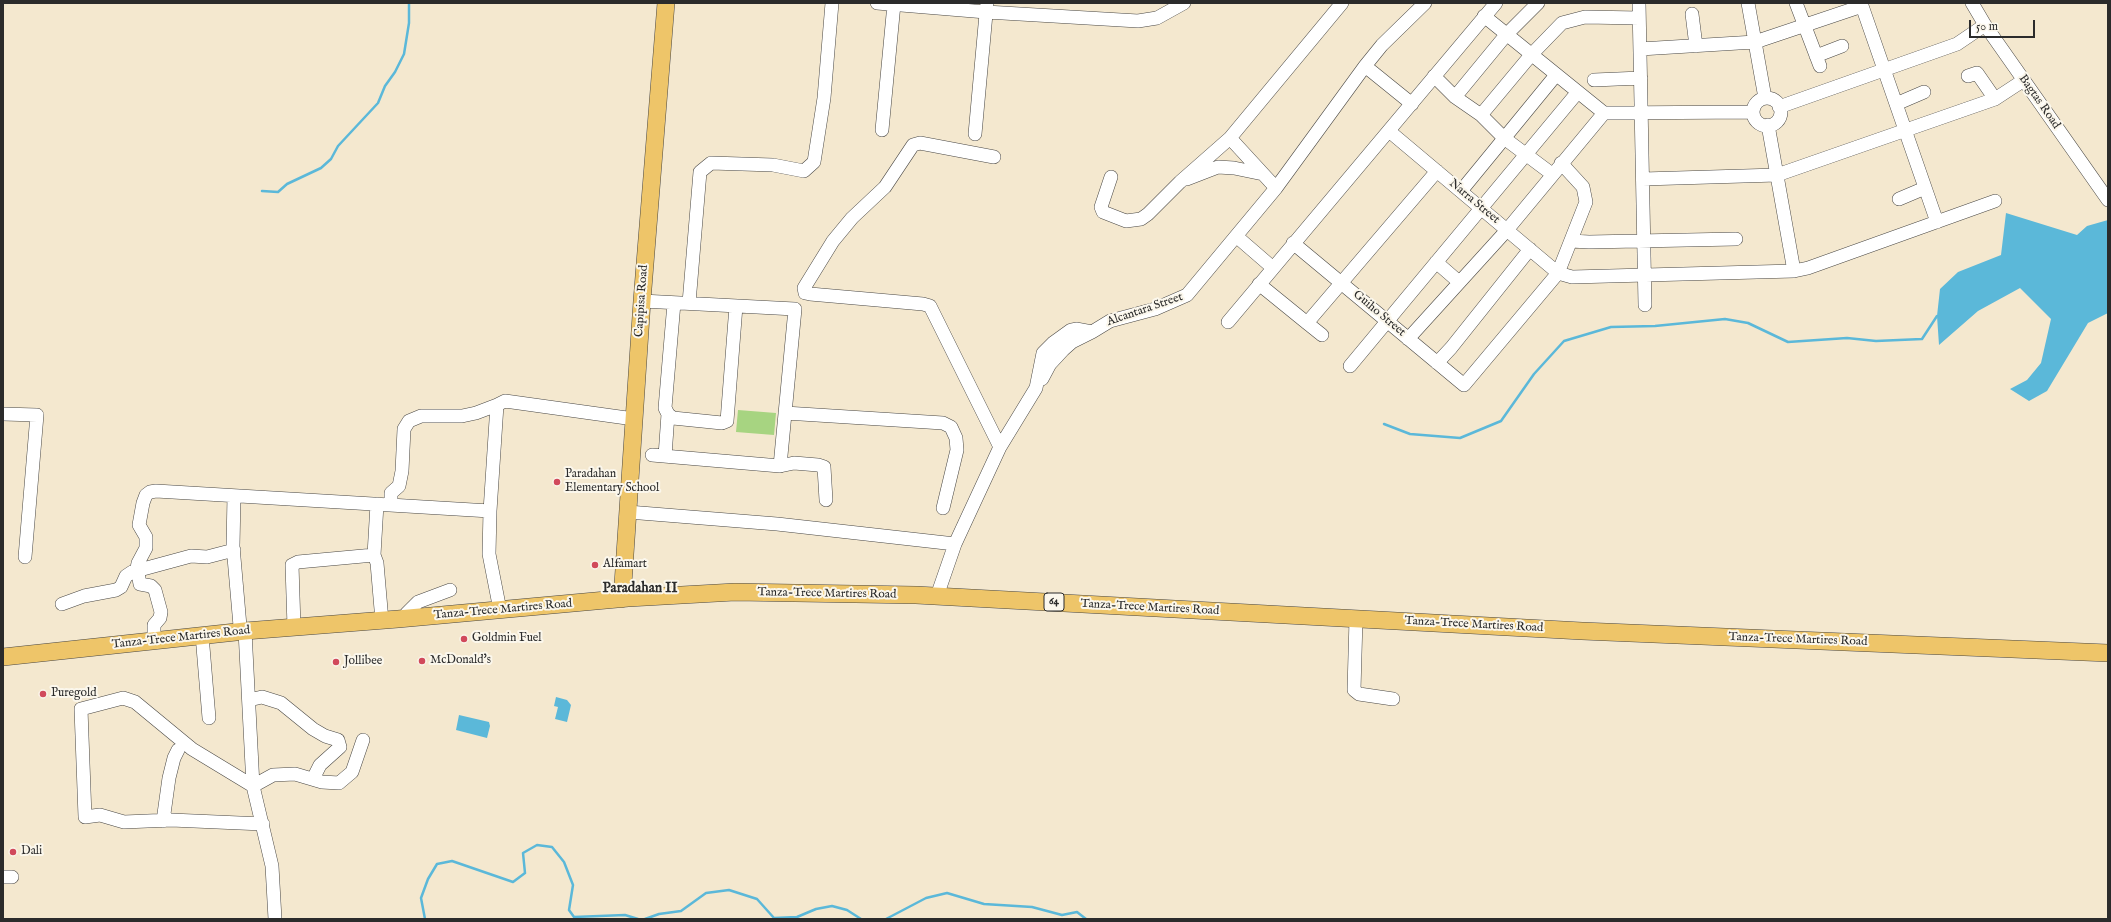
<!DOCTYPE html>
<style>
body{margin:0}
#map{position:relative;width:2111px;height:922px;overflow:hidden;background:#f4e8cf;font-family:"IM FELL English",serif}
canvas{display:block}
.frame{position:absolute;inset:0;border:4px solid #2b2b2b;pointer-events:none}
.scale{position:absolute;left:1969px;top:20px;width:66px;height:18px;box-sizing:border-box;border:2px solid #2b2b2b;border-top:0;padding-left:5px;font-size:12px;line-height:14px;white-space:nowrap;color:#2b2b2b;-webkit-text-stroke:3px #fbf7ec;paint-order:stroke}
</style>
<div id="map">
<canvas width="2111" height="922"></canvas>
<div class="frame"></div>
<div class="scale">50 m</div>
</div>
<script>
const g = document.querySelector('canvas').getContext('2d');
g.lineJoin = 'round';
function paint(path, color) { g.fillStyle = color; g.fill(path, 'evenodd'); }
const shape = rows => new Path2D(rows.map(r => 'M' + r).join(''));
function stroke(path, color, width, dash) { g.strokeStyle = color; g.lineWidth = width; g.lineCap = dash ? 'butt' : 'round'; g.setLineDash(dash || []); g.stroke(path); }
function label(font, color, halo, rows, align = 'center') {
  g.font = font + ' "IM FELL English",serif'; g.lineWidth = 4; g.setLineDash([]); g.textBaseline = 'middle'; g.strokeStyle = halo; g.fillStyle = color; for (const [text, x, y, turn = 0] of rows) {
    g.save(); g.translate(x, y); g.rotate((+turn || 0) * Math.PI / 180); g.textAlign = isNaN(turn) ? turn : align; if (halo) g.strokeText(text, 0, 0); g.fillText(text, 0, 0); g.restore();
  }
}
paint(shape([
 [738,410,776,413,774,435,736,432]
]), '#a7d481');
paint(shape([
 [2006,213,2077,235,2087,226,2108,220,2108,313,2088,323,2047,391,2029,401,2010,389,2027,380,2041,363,2051,319,2020,288,1978,311,1939,345,1937,316,1940,289,1958,272,2001,255],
 [556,697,567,700,571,705,567,722,555,719,558,707,554,706],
 [459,715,489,722,490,726,487,738,456,730]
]), '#5bb8d9');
stroke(shape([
 [262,191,278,192,287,184,321,168,331,159,338,146,378,103,385,86,395,72,404,54,409,23,409,3],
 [1384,424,1410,434,1460,438,1501,421,1534,374,1564,341,1611,327,1655,326,1725,319,1748,323,1788,342,1847,338,1876,341,1922,339,1937,316],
 [425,919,421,898,428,879,437,864,452,861,513,882,525,873,523,853,537,845,552,847,564,862,573,885,569,910,574,917,625,915,638,919],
 [645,919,659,914,681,911,706,893,729,890,757,899,774,918,797,917,816,909,832,906,847,910,861,919],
 [886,919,926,898,947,893,984,904,1032,907,1062,915,1077,912,1086,919]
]), '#5bb8d9', 2.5);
const minor = shape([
 [877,3,986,12,1138,21,1157,18,1184,3],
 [1639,3,1645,305],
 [1748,3,1765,98],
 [1796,3,1820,66],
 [1861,3,1937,222],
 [1972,3,1985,25,2108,200],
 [1692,14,1696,46],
 [1484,16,1604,113,1753,112],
 [1640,49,1755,42,1862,6],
 [1816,56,1842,46],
 [1365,66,1412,104],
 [1434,76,1455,97,1481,115,1504,138,1552,174],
 [1968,76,1977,73,1995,99],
 [1594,80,1641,78],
 [1455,97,1506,35,1538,3],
 '1753 112a14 14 0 1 1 28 0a14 14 0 1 1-28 0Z',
 [1896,104,1924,92],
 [1779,107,1957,44,1985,25],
 [1481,115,1531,55,1562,23,1585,17,1639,18],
 [1768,125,1794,271],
 [882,130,894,4],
 [1389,131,1558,273,1586,202,1583,187,1561,163],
 [975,134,987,3],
 [1230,138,1276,188],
 [994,157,920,143,913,145,885,187,852,218,833,241,804,288,805,293,810,294,923,304,930,306,1000,447],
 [1111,177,1101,207,1103,212,1126,221,1141,219,1148,214,1180,182,1230,138,1342,3],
 [1187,179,1218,167,1234,168,1263,174],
 [1643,179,1777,175,1995,99,2024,80],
 [1461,191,1556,75],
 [1899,199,1925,188],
 [1236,236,1273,268],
 [1571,241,1589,242,1736,239],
 [1293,243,1464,385,1558,273,1572,277,1794,271,1808,268,1995,201],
 [1436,262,1459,282],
 [1259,284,1307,323],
 [642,301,795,309,780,466],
 [674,303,665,408,668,414,673,418,722,423,727,421,736,306],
 [689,303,700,172,711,163,773,165,804,171,814,162,824,98,832,3],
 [1228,322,1496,3],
 [1322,335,1307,323,1437,171],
 [1408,339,1507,230,1604,113],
 [1437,363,1451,348,1530,249],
 [1350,366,1577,93],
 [1042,379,1050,364,1063,350,1072,342,1092,332],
 [785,413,943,423,951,427,956,438,957,450,943,508],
 [3,414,37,415,25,557],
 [652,455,780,466,794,463,818,465,824,467,826,500],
 [665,456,668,414],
 [234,496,233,546,240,626,245,631,253,786],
 [377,504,374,555,377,563,382,621],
 [391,505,391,493,399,486,402,471,404,429,409,421,421,416,462,416,476,413,497,405],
 [490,511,489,554,500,610],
 [628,512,777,524,955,544],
 [937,596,955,544,1000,447,1036,388,1043,353,1053,343,1071,330,1076,329,1092,332,1110,321,1155,309,1187,295,1276,188,1365,66,1382,45,1425,3],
 [62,604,84,596,116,590,121,587,126,576,132,572,191,556,207,557,234,550],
 [404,619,407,613,418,602,450,590],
 [1356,619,1354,690,1359,694,1393,699],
 [294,627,292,565,298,562,374,555],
 [202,635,209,718],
 [154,640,154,625,160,618,161,612,155,590,151,586,140,584,137,568,138,563,146,548,146,537,139,525,143,503,146,495,150,492,156,491,490,511,497,405,505,401,634,419],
 [249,700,262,697,281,703,313,729,325,736,338,740,340,747,320,765,313,779],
 [253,786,192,749,135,702,123,698,81,709,85,817,100,815,124,822,171,820,263,824],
 [163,821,169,778,174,758,178,750],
 [3,877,12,877],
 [275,919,272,866,253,786,273,775,295,774,322,782,339,783,352,772,363,740]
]);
const major = shape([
 [622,599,642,301,666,3],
 [3,657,245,631,398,619,628,598,735,592,916,595,1582,631,2108,653]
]);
stroke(minor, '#494744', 14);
stroke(major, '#494744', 18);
stroke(minor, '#fff', 13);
stroke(major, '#eec569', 17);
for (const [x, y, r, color] of [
 [557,482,4,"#d1495b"],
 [595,565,4,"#d1495b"],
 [464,639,4,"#d1495b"],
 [422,661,4,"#d1495b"],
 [336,662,4,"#d1495b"],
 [43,694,4,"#d1495b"],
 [13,852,4,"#d1495b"]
]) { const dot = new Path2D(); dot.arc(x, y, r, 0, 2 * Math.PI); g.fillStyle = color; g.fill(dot); stroke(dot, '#fbf7ec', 1.5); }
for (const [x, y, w] of [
 [1054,602,20]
]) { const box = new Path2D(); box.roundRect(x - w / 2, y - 9, w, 18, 3); g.fillStyle = '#fbf7ec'; g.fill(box); stroke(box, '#2b2b2b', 1); }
label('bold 11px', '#2b2b2b', null, [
 ["64",1054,602]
]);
label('12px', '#2b2b2b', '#fbf7ec', [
 ["Bagtas Road",2039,102,55],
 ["Narra Street",1474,202,40],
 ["Capipisa Road",642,301,-86],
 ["Alcantara Street",1145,310,-19],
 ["Guiho Street",1379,314,40],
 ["Tanza-Trece Martires Road",827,594,1],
 ["Tanza-Trece Martires Road",1150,608,3],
 ["Tanza-Trece Martires Road",503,610,-5],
 ["Tanza-Trece Martires Road",1474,625,3],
 ["Tanza-Trece Martires Road",181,638,-6],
 ["Tanza-Trece Martires Road",1798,640,2]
]);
label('12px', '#2b2b2b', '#fbf7ec', [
 ["Paradahan",565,475],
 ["Elementary School",565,489],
 ["Alfamart",603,565],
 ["Goldmin Fuel",472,639],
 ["McDonald's",430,661],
 ["Jollibee",344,662],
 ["Puregold",51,694],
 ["Dali",21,852]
], 'left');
label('bold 14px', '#2b2b2b', '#fbf7ec', [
 ["Paradahan II",640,589]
]);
</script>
